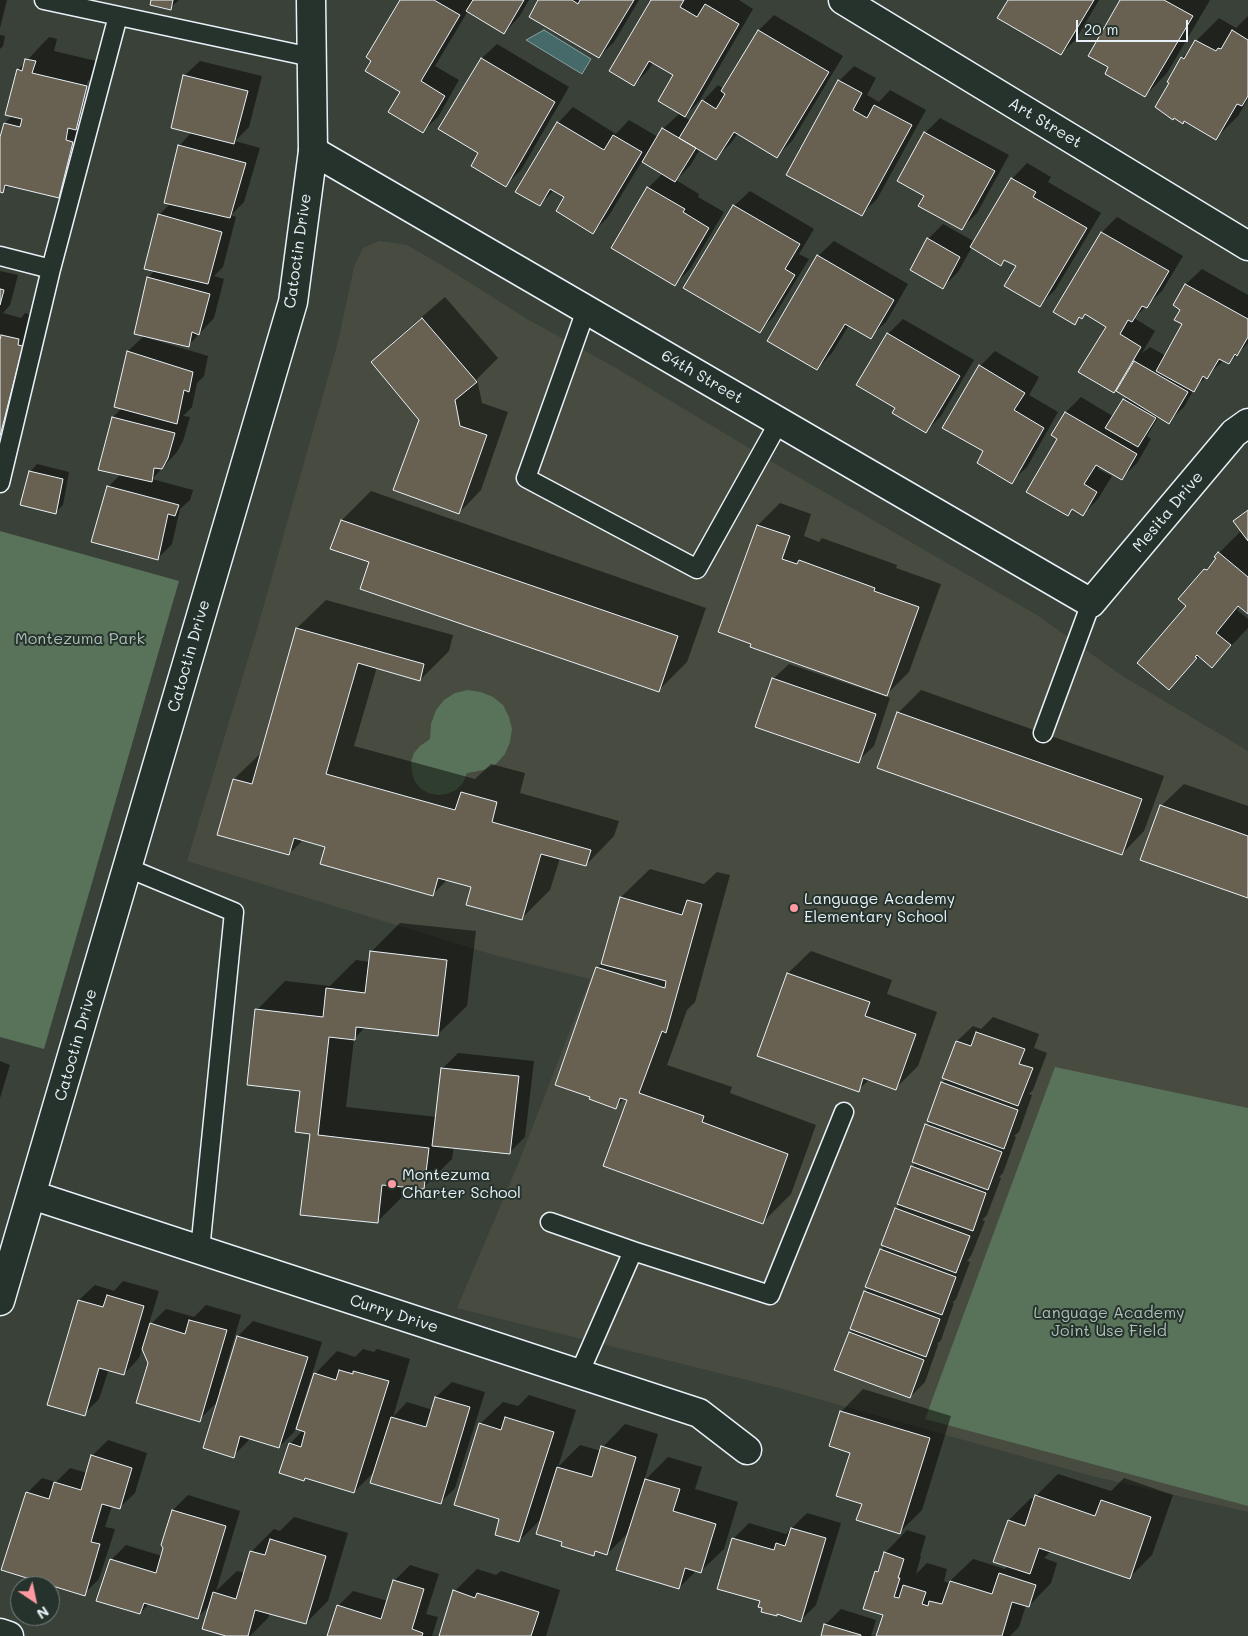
<!DOCTYPE html>
<style>
body{margin:0}
#map{position:relative;width:1248px;height:1636px;overflow:hidden;background:#3a4138;font-family:Mali,sans-serif}
canvas{display:block}
.north{position:absolute;left:10px;top:1576px;width:50px;height:50px;box-sizing:border-box;background:#26332d;border:1px solid #747f7e;border-radius:50%;rotate:146deg;font-size:14px;font-weight:700;line-height:20px;text-align:center;color:#e8f1f8}
.north::after{content:'';display:block;margin:auto;width:18px;height:22px;background:#ff9aa2;clip-path:polygon(50% 0,100% 100%,50% 72%,0 100%)}
.scale{position:absolute;left:1076px;top:20px;width:112px;height:22px;box-sizing:border-box;border:2px solid #e8f1f8;border-top:0;padding-left:6px;font-size:15px;line-height:18px;white-space:nowrap;color:#e8f1f8;-webkit-text-stroke:4px #26332d;paint-order:stroke}
</style>
<div id="map">
<canvas width="1248" height="1636"></canvas>
<div class="north">N</div>
<div class="scale">20 m</div>
</div>
<script>
const g = document.querySelector('canvas').getContext('2d');
g.lineJoin = 'round';
function paint(path, color) { g.fillStyle = color; g.fill(path, 'evenodd'); }
const shape = rows => new Path2D(rows.map(r => 'M' + r).join(''));
function stroke(path, color, width, dash) { g.strokeStyle = color; g.lineWidth = width; g.lineCap = dash ? 'butt' : 'round'; g.setLineDash(dash || []); g.stroke(path); }
function label(font, color, halo, rows, align = 'center') {
  g.font = font + ' Mali,sans-serif'; g.lineWidth = 4; g.setLineDash([]); g.textBaseline = 'middle'; g.strokeStyle = halo; g.fillStyle = color; for (const [text, x, y, turn = 0] of rows) {
    g.save(); g.translate(x, y); g.rotate((+turn || 0) * Math.PI / 180); g.textAlign = isNaN(turn) ? turn : align; if (halo) g.strokeText(text, 0, 0); g.fillText(text, 0, 0); g.restore();
  }
}
paint(shape([
 [379,241,407,245,445,267,527,319,616,368,774,463,1037,615,1121,675,1248,751,1248,1512,1088,1475,779,1388,457,1308,519,1162,590,979,494,955,187,861,258,626,338,342,354,267,363,248]
]), '#484b40');
paint(shape([
 [0,531,179,581,44,1049,0,1037],
 [468,690,481,692,493,697,503,705,509,717,512,729,510,742,505,754,496,764,484,770,467,773,463,783,456,790,447,794,438,795,428,793,420,788,414,780,412,772,411,762,414,753,420,746,430,739,431,724,436,710,444,700,455,693],
 [1055,1067,1248,1108,1248,1506,925,1419]
]), '#587359');
const water = shape([
 [544,30,591,59,582,74,526,40,544,30]
]);
paint(water, '#466a6a');
stroke(water, '#87a0a3', 1);
paint(shape([
 [0,0,7,0,0,28],
 [153,0,179,0,170,8],
 [402,0,529,0,519,17,504,33,468,11,435,66,459,80,438,117,422,132],
 [540,0,639,0,614,42,599,57],
 [652,0,739,0,753,9,700,100,684,117,691,121,703,101,718,85,724,89,759,30,774,15,843,56,792,141,777,156,738,133,731,143,716,158,700,149,690,166,676,180,699,194,698,197,724,212,690,269,675,284,648,188,663,173,642,161,608,217,593,232,566,197,554,190,540,205,558,123,573,107,616,134,629,120,658,137,663,129,680,113,675,74,653,62,649,69,634,85],
 [1010,0,1099,0,1076,39,1061,54],
 [1121,0,1210,0,1167,73,1145,96,1110,67],
 [1248,16,1248,99,1238,116,1216,138,1169,81,1182,58,1192,48,1196,41,1219,18,1236,28],
 [0,35,5,36,3,46,0,49],
 [49,37,57,39,54,51,109,64,81,174,59,196,10,184,2,192,0,191,0,142,5,123,13,115,18,70],
 [88,80,90,81,80,119,76,122],
 [497,44,569,87,521,170,506,185,479,152,481,59],
 [200,61,262,76,249,127,235,141,260,148,244,202,231,215,236,217,223,267,214,276,224,279,214,318,189,345,148,336,148,338,208,356,204,376,197,383,192,407,183,416,190,417,183,441,177,452,152,479,193,490,190,500,180,509,172,544,157,559,108,487,121,474,113,417,122,408,128,351,145,335,148,278,155,270,159,215,171,203,179,146,192,132,184,76],
 [854,66,876,78,867,95,879,102,890,90,926,110,877,199,861,215,839,81],
 [940,118,1009,155,977,213,962,228,926,196,925,133],
 [1027,163,1051,177,1048,182,1101,213,1055,290,1040,305,1017,266,1006,259,1001,264,972,247,958,272,943,287,928,239,943,224,975,242,1012,179],
 [750,191,814,229,799,254,809,259,774,316,759,332,685,288,734,206],
 [1117,217,1183,256,1162,291,1134,318,1155,331,1142,353,1150,347,1166,356,1184,324,1182,309,1174,305,1186,284,1202,269,1248,295,1248,343,1229,363,1224,360,1206,377,1194,389,1184,407,1168,422,1159,416,1147,436,1151,439,1137,463,1121,479,1100,466,1098,469,1112,476,1098,499,1083,514,1073,508,1067,514,1059,439,1066,412,1081,397,1114,417,1127,397,1120,384,1114,391,1108,326,1086,313,1074,323,1055,311,1102,232],
 [834,241,908,284,886,322,870,337,849,325,832,353,817,369,818,256],
 [0,271,18,275,10,305,3,313,21,318,25,313,41,317,0,479],
 [445,297,498,358,477,379,482,403,508,412,481,490,459,513,420,420,373,362,395,340],
 [903,319,974,360,941,416,926,431,897,408,888,334],
 [995,351,1039,377,1029,395,1058,412,1027,467,1011,482,985,451,980,366],
 [37,464,69,472,63,505,56,512,30,472],
 [371,491,706,608,687,662,658,691,371,562,332,548,342,520],
 [780,503,811,514,804,536,819,542,822,538,897,565,896,568,941,584,909,672,887,694,753,643,758,525],
 [1248,508,1248,612,1240,606,1237,610,1248,619,1248,628,1212,666,1200,656,1169,688,1187,606,1205,570,1217,558,1216,557,1219,553,1242,530,1235,521],
 [326,600,453,635,449,651,420,680,377,667,354,746,475,779,491,764,525,773,520,793,619,821,614,836,586,865,560,858,550,890,521,919,473,886,448,879,433,894,326,846,303,840,289,854,219,834,234,779,263,751,297,628],
 [789,664,890,698,874,746,858,761,773,679],
 [921,690,1164,776,1144,831,1122,854,898,713],
 [1184,784,1248,806,1248,897,1161,806],
 [650,869,704,884,717,872,730,875,695,1002,687,1010,667,1065,732,1087,730,1093,816,1125,791,1194,763,1222,628,1100,625,1098,616,1107,597,968,603,962,621,897],
 [400,923,476,931,467,1006,438,1034,366,1026,354,1039,346,1107,437,1117,443,1068,458,1053,534,1061,525,1137,509,1153,454,1147,452,1159,423,1188,407,1186,406,1193,377,1222,311,1133,301,1090,257,1010,285,981,330,986,356,960,370,962,371,952],
 [811,951,892,980,887,994,937,1012,918,1066,896,1088,870,1079,858,1090,759,1055,788,973],
 [993,1017,1039,1034,1034,1048,1047,1053,1033,1090,1029,1094,1032,1095,1019,1132,1014,1136,1016,1137,1003,1173,999,1177,1001,1178,987,1215,982,1220,985,1221,971,1256,967,1261,970,1262,956,1299,952,1303,954,1303,941,1340,937,1344,938,1345,925,1382,910,1397,850,1333,853,1329,865,1292,869,1287,881,1250,885,1245,896,1209,900,1204,912,1167,916,1162,927,1125,931,1121,942,1083,947,1078,944,1077,957,1041,973,1026,981,1029],
 [0,1061,10,1065,0,1098],
 [123,1281,159,1291,148,1327,166,1309,194,1317,206,1305,241,1315,219,1391,221,1392,238,1336,253,1321,322,1342,294,1432,279,1447,249,1438,248,1441,233,1456,218,1401,199,1420,149,1363,143,1346,139,1358,124,1374,109,1369,99,1399,84,1414,79,1300,95,1285,114,1291],
 [363,1349,374,1352,377,1349,410,1359,393,1417,407,1402,433,1410,436,1397,452,1382,485,1392,455,1488,440,1503,376,1470,354,1492,290,1444,303,1430,315,1374,337,1351,355,1357],
 [863,1389,951,1416,922,1510,900,1532,863,1503,841,1412],
 [529,1395,576,1410,558,1467,580,1445,601,1451,603,1447,625,1424,658,1434,644,1481,668,1457,702,1467,695,1489,738,1502,724,1549,701,1571,697,1570,679,1588,630,1531,607,1554,597,1551,593,1555,564,1541,543,1517,519,1541,501,1518,480,1424,503,1402,518,1406],
 [108,1440,147,1453,135,1493,119,1508,112,1506,105,1527,115,1529,99,1579,84,1594,27,1493,42,1478,56,1482,70,1468,87,1473,92,1456],
 [1058,1474,1111,1491,1124,1478,1173,1495,1152,1555,1130,1577,1051,1551,1044,1558,1057,1563,1051,1583,1029,1606,1026,1605,1019,1627,1010,1636,878,1636,885,1614,876,1572,880,1568,885,1553,907,1530,926,1536,920,1556,921,1556,916,1574,927,1563,947,1569,944,1581,948,1583,973,1559,1005,1569,1008,1566,1009,1520,1031,1498,1035,1499,1036,1496],
 [1020,1523,1031,1526,1030,1529,1020,1525],
 [188,1495,240,1511,216,1591,237,1571,245,1573,251,1552,274,1529,280,1531,294,1517,348,1533,328,1601,306,1623,270,1612,268,1618,250,1636,231,1636,211,1604,197,1618,150,1603,140,1613,111,1560,126,1545,162,1556,173,1510],
 [807,1513,841,1523,816,1605,801,1620,778,1613,776,1615,762,1600,719,1588,734,1538,749,1523,786,1534],
 [410,1565,439,1574,426,1614,438,1617,432,1636,329,1636,338,1606,353,1591,388,1601,395,1580],
 [477,1569,496,1575,501,1571,560,1590,546,1636,440,1636,455,1591],
 [841,1609,876,1620,871,1636,822,1636,825,1625]
]), '#0007');
const building = shape([
 [151,0,173,0,171,10,150,5,151,0],
 [400,0,434,0,460,15,421,81,445,96,423,133,388,112,400,92,365,71,371,61,366,57,400,0],
 [473,0,524,0,504,34,466,11,473,0],
 [538,0,572,0,578,4,580,0,634,0,599,58,529,17,538,0],
 [651,0,684,0,680,7,697,17,705,4,739,24,685,117,658,101,673,75,649,61,634,86,609,71,651,0],
 [1008,0,1094,0,1061,55,997,18,1008,0],
 [1120,0,1164,0,1193,16,1145,97,1105,74,1108,67,1088,56,1120,0],
 [758,30,829,72,777,158,734,132,716,160,679,138,702,100,716,109,725,94,721,91,758,30],
 [1232,30,1248,40,1248,96,1242,106,1237,104,1216,140,1184,121,1183,124,1174,118,1173,120,1155,107,1169,83,1167,82,1181,57,1184,59,1195,40,1216,51,1218,48,1221,49,1232,30],
 [481,58,555,102,506,187,471,166,478,153,438,129,481,58],
 [25,59,36,61,32,73,87,86,76,130,68,128,66,140,73,142,59,198,5,185,3,193,0,192,0,137,4,123,20,127,22,119,5,115,17,69,22,71,25,59],
 [183,75,248,91,234,144,171,128,183,75],
 [838,80,862,93,853,110,867,118,874,105,912,125,862,216,786,175,838,80],
 [557,122,604,150,613,135,642,152,593,234,556,211,564,197,550,189,540,206,515,192,557,122],
 [662,128,696,148,675,182,642,162,662,128],
 [924,132,995,171,962,230,918,206,924,196,897,181,924,132],
 [178,145,246,163,230,218,164,203,178,145],
 [1011,178,1036,192,1033,197,1087,228,1040,307,1004,286,1016,266,1004,260,1001,266,970,247,1011,178],
 [647,187,685,209,683,212,709,228,675,286,611,248,647,187],
 [733,205,800,244,785,269,795,275,760,333,683,288,733,205],
 [158,214,222,232,208,284,144,269,158,214],
 [1101,232,1169,271,1147,308,1142,306,1132,322,1128,320,1120,334,1141,347,1114,393,1078,372,1106,327,1085,314,1082,319,1079,317,1075,325,1053,312,1101,232],
 [927,238,960,257,943,289,910,270,927,238],
 [817,255,894,300,871,339,845,324,817,370,767,341,817,255],
 [147,277,210,294,199,335,192,332,189,347,134,334,147,277],
 [1185,284,1248,319,1248,337,1237,356,1235,354,1229,364,1219,359,1207,379,1203,376,1194,392,1156,371,1182,324,1174,320,1180,310,1173,305,1185,284],
 [0,289,4,290,0,305,0,289],
 [422,318,477,382,455,400,460,426,487,435,459,514,393,490,419,420,371,362,422,318],
 [887,333,960,376,926,433,892,413,895,408,856,385,887,333],
 [1,335,19,339,18,345,23,346,0,436,0,340,1,335],
 [127,351,193,372,189,392,184,390,177,424,114,407,127,351],
 [1134,361,1188,392,1169,424,1116,391,1134,361],
 [979,365,1025,393,1014,410,1044,428,1012,484,977,463,983,451,942,428,979,365],
 [1123,399,1156,418,1138,447,1105,428,1123,399],
 [1065,412,1137,454,1122,480,1096,465,1084,484,1097,492,1083,516,1072,509,1068,516,1026,492,1057,439,1051,435,1065,412],
 [112,417,175,433,168,458,162,469,154,468,152,482,98,470,112,417],
 [29,471,63,479,56,514,20,505,29,471],
 [107,486,179,505,175,516,168,514,158,560,91,542,107,486],
 [1248,510,1248,541,1233,521,1248,510],
 [341,520,678,636,659,692,360,589,369,562,330,549,341,520],
 [757,525,790,536,782,559,797,564,799,560,875,588,874,591,919,607,887,696,750,647,751,644,718,632,757,525],
 [1218,552,1248,577,1248,614,1238,606,1216,633,1231,645,1212,668,1197,655,1195,657,1197,658,1169,690,1137,663,1186,606,1178,599,1204,569,1207,570,1216,558,1214,557,1218,552],
 [296,628,424,664,420,681,358,663,326,774,455,810,461,792,497,802,492,822,591,850,586,866,541,854,522,920,466,905,471,887,438,878,433,896,320,864,325,847,294,838,289,855,217,835,233,779,252,784,296,628],
 [772,678,876,714,859,763,755,727,772,678],
 [897,712,1142,799,1122,855,877,768,897,712],
 [1160,805,1248,836,1248,898,1140,860,1160,805],
 [620,897,682,915,687,900,702,904,666,1033,662,1031,639,1093,704,1116,702,1122,788,1154,763,1224,603,1166,627,1100,620,1098,616,1109,589,1099,590,1097,555,1085,596,967,665,988,666,981,601,964,620,897],
 [370,951,447,960,438,1036,356,1027,355,1040,329,1037,318,1135,429,1148,424,1189,382,1185,378,1223,300,1215,310,1134,295,1132,300,1091,247,1085,255,1009,323,1017,326,988,365,993,370,951],
 [787,973,870,1002,865,1016,916,1034,896,1090,863,1078,859,1092,757,1056,787,973],
 [976,1032,1025,1049,1019,1064,1033,1068,1018,1106,942,1078,956,1041,971,1046,976,1032],
 [441,1068,519,1076,510,1154,432,1146,441,1068],
 [941,1082,1018,1110,1004,1149,927,1121,941,1082],
 [925,1124,1002,1152,988,1190,912,1162,925,1124],
 [911,1166,986,1193,973,1231,897,1204,911,1166],
 [895,1208,970,1236,956,1273,881,1245,895,1208],
 [880,1249,956,1277,942,1315,865,1287,880,1249],
 [864,1291,940,1319,926,1357,850,1329,864,1291],
 [107,1295,144,1306,124,1375,99,1368,85,1416,47,1405,78,1300,103,1307,107,1295],
 [189,1320,227,1330,200,1422,136,1403,148,1363,142,1349,150,1323,185,1334,189,1320],
 [849,1332,924,1360,910,1398,834,1370,849,1332],
 [237,1336,308,1357,279,1448,240,1436,234,1458,203,1448,237,1336],
 [339,1370,353,1374,353,1371,389,1381,354,1493,305,1478,304,1481,279,1473,289,1443,301,1447,305,1432,296,1429,314,1373,336,1380,339,1370],
 [435,1397,470,1407,441,1504,370,1483,391,1417,426,1427,435,1397],
 [840,1411,930,1438,900,1534,856,1520,862,1504,836,1496,850,1453,829,1446,840,1411],
 [505,1417,554,1432,519,1542,495,1535,499,1519,454,1505,479,1423,501,1430,505,1417],
 [601,1446,636,1457,607,1555,595,1551,594,1556,561,1546,562,1542,536,1534,557,1467,592,1477,601,1446],
 [91,1455,132,1468,120,1509,102,1504,91,1542,100,1544,85,1596,1,1570,26,1492,49,1499,54,1482,81,1490,91,1455],
 [645,1479,680,1489,673,1511,716,1524,701,1573,685,1568,679,1589,616,1570,645,1479],
 [1035,1495,1095,1516,1101,1500,1151,1517,1130,1579,1039,1548,1030,1574,993,1562,1008,1520,1025,1526,1035,1495],
 [172,1510,226,1526,198,1619,144,1603,140,1614,96,1601,110,1559,156,1573,163,1548,161,1545,172,1510],
 [791,1528,826,1538,801,1622,777,1614,777,1616,761,1612,762,1608,758,1607,760,1601,717,1589,732,1538,774,1550,776,1543,785,1546,791,1528],
 [270,1539,326,1556,306,1624,255,1610,248,1636,226,1636,202,1629,213,1592,236,1599,250,1551,265,1555,270,1539],
 [884,1552,904,1559,898,1578,900,1578,894,1597,899,1598,903,1585,926,1592,922,1604,928,1606,929,1601,942,1604,950,1581,992,1594,999,1573,1036,1585,1029,1607,1012,1602,1002,1636,876,1636,883,1615,863,1609,875,1571,878,1572,884,1552],
 [393,1580,424,1589,412,1629,423,1633,422,1636,327,1636,337,1605,381,1619,393,1580],
 [453,1590,475,1598,477,1593,539,1612,531,1636,439,1636,453,1590],
 [824,1624,861,1635,861,1636,821,1636,824,1624]
]);
paint(building, '#686151');
stroke(building, '#e8f1f8', 1);
const service = shape([
 [44,0,311,57],
 [0,256,51,269,118,16],
 [586,310,526,478,697,569,779,422],
 [0,483,51,269],
 [1043,733,1091,603],
 [128,868,234,912,200,1250],
 [550,1222,633,1251,579,1374],
 [633,1251,770,1295,844,1112]
]);
const minor = shape([
 [843,0,1248,246],
 [313,151,1091,603,1234,433,1248,423],
 [32,1195,699,1413,747,1450],
 [0,1633,9,1636]
]);
const tertiary = shape([
 [0,1301,293,302,313,151,311,0]
]);
stroke(service, '#e8f1f8', 21);
stroke(minor, '#e8f1f8', 31);
stroke(tertiary, '#e8f1f8', 31);
stroke(service, '#26332d', 18);
stroke(minor, '#26332d', 28);
stroke(tertiary, '#26332d', 28);
for (const [x, y, r, color] of [
 [794,908,5,"#ff9aa2"],
 [392,1184,5,"#ff9aa2"]
]) { const dot = new Path2D(); dot.arc(x, y, r, 0, 2 * Math.PI); g.fillStyle = color; g.fill(dot); stroke(dot, '#26332d', 2); }
label('16px', '#e8f1f8', '#26332d', [
 ["Art Street",1045,123,31],
 ["Catoctin Drive",298,251,-82],
 ["64th Street",702,377,30],
 ["Mesita Drive",1168,512,-50],
 ["Catoctin Drive",189,656,-74],
 ["Catoctin Drive",76,1045,-74],
 ["Curry Drive",394,1314,18]
]);
label('16px', '#aebfb8', '#26332d', [
 ["Montezuma Park",80,639],
 ["Language Academy",1109,1313],
 ["Joint Use Field",1109,1331]
]);
label('16px', '#e8f1f8', '#26332d', [
 ["Language Academy",804,899],
 ["Elementary School",804,917],
 ["Montezuma",402,1175],
 ["Charter School",402,1193]
], 'left');
</script>
